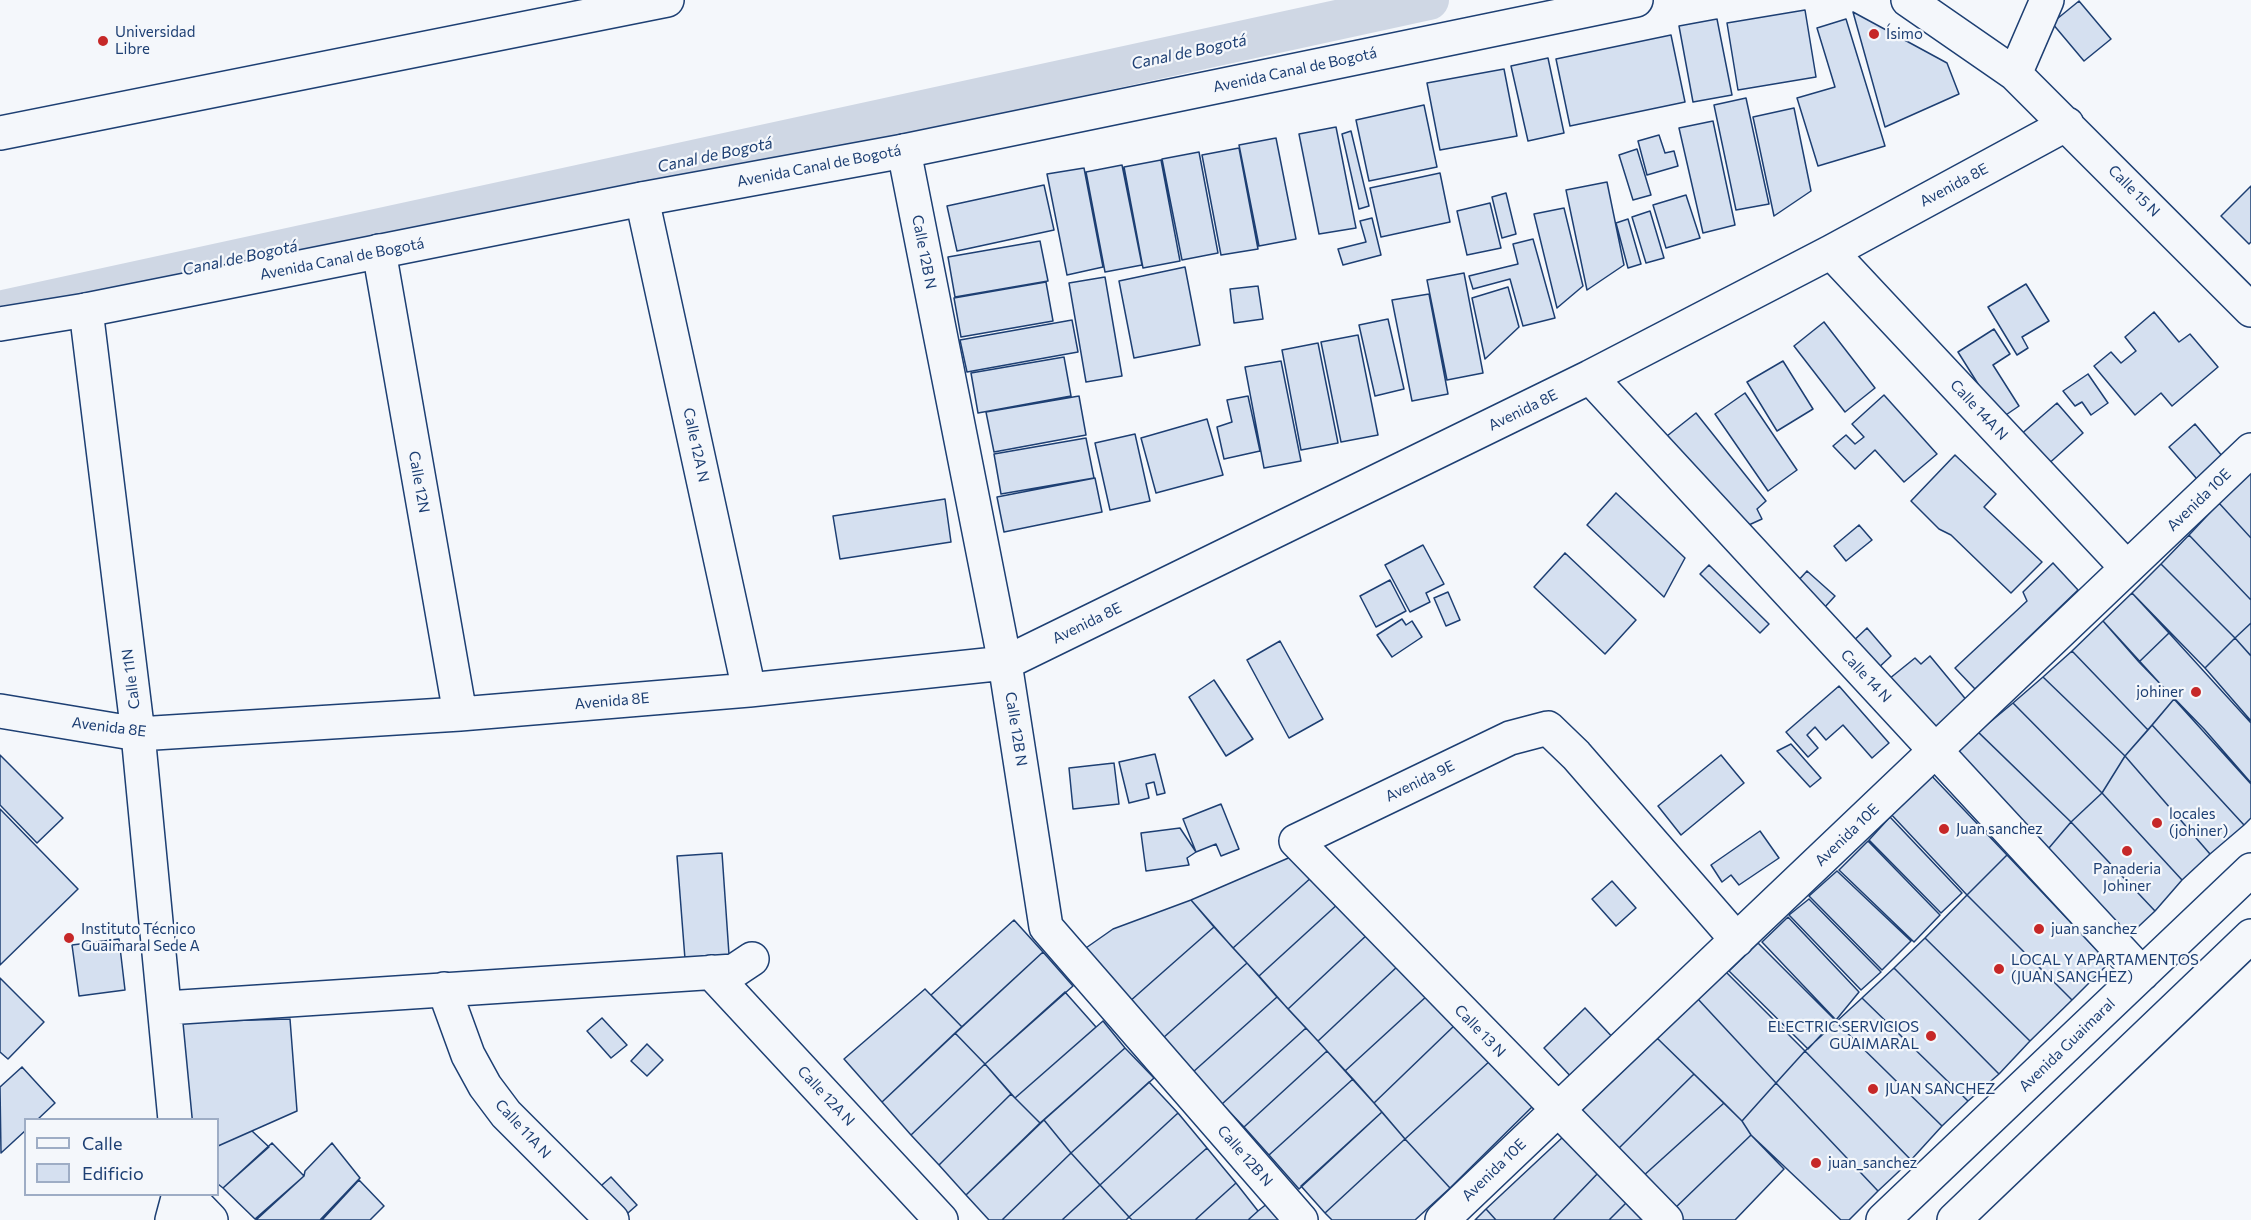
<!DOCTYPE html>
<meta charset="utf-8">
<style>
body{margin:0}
#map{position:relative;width:2251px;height:1220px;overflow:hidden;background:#f4f7fb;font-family:Commissioner,sans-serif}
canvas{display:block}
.legend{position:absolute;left:24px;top:1118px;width:195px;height:78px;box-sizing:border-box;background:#f4f7fb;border:2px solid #9eadc5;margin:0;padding:8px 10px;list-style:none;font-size:18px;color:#1d3f73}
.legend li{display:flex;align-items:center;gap:12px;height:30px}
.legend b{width:30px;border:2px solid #9eadc5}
</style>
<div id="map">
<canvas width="2251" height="1220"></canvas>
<ul class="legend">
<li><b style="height:8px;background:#f4f7fb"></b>Calle</li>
<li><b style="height:16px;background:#d5e0f0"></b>Edificio</li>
</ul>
</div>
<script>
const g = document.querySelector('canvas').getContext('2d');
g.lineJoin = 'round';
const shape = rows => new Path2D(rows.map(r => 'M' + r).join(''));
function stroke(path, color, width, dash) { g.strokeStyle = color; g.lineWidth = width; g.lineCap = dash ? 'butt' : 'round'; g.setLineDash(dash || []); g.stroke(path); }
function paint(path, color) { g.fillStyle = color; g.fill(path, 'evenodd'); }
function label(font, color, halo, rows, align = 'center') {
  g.font = font + ' Commissioner,sans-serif'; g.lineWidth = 4.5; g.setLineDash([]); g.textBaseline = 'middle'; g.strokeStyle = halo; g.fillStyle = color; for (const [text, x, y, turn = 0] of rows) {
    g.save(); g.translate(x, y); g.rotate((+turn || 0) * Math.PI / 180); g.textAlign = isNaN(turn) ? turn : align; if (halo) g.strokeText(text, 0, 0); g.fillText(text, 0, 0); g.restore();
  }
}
stroke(shape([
 [3,310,1429,0]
]), '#cfd7e4', 40);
const building = shape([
 [2079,1,2111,39,2084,61,2052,23,2079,1],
 [1805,10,1816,77,1738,90,1727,23,1805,10],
 [1853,12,1947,63,1959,94,1885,127,1853,12],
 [1717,19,1732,95,1693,102,1679,26,1717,19],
 [1846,19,1885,146,1818,166,1797,98,1835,87,1817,28,1846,19],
 [1671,35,1685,102,1570,126,1556,59,1671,35],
 [1548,58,1564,133,1528,141,1511,66,1548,58],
 [1504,69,1517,136,1440,150,1427,83,1504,69],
 [1746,98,1769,204,1736,210,1714,105,1746,98],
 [1424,105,1437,167,1369,181,1356,120,1424,105],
 [1794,108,1811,191,1774,216,1753,117,1794,108],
 [1713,121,1735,225,1703,233,1679,128,1713,121],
 [1336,127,1356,228,1319,234,1299,134,1336,127],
 [1351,131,1369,206,1359,209,1342,134,1351,131],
 [1659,135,1665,153,1674,151,1678,166,1647,175,1638,141,1659,135],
 [1276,138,1296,239,1259,246,1239,145,1276,138],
 [1239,148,1258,249,1221,255,1202,155,1239,148],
 [1637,149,1651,195,1633,200,1619,155,1637,149],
 [1199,152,1218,253,1182,260,1162,159,1199,152],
 [1161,160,1180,261,1143,268,1124,167,1161,160],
 [1122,165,1142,265,1105,272,1086,172,1122,165],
 [1084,168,1103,267,1067,275,1047,174,1084,168],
 [1440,173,1450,222,1381,237,1370,188,1440,173],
 [1607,182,1624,265,1587,290,1566,190,1607,182],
 [1044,185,1054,230,957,251,947,206,1044,185],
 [2251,186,2251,242,2249,244,2221,216,2251,186],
 [1506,193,1516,234,1502,238,1492,197,1506,193],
 [1686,195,1700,238,1666,248,1653,205,1686,195],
 [1490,203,1501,248,1467,255,1457,211,1490,203],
 [1564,208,1583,286,1557,308,1534,214,1564,208],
 [1650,211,1664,258,1646,263,1632,217,1650,211],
 [1372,218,1381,255,1343,265,1338,249,1366,242,1360,221,1372,218],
 [1628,219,1641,264,1628,268,1616,223,1628,219],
 [1533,239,1555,318,1523,326,1510,279,1473,289,1469,276,1518,264,1513,244,1533,239],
 [1040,241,1048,281,955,297,948,257,1040,241],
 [1185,267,1200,345,1134,358,1119,281,1185,267],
 [1464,273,1483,373,1447,380,1427,280,1464,273],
 [1105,277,1122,376,1086,382,1069,283,1105,277],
 [1046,282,1053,321,961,337,954,298,1046,282],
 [2026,284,2049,321,2022,337,2028,348,2017,355,1988,307,2026,284],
 [1258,286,1263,319,1234,323,1230,289,1258,286],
 [1508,287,1519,327,1485,359,1472,298,1508,287],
 [1429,294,1448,394,1412,401,1392,300,1429,294],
 [2154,312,2179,342,2190,334,2218,367,2172,406,2161,393,2135,415,2094,366,2111,352,2121,363,2136,351,2125,337,2154,312],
 [1388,319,1404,389,1375,396,1359,325,1388,319],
 [1072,320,1078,352,967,372,960,340,1072,320],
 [1824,322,1875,388,1845,412,1794,346,1824,322],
 [1994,329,2010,354,1993,365,2019,406,2000,419,1958,352,1994,329],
 [1358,335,1378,435,1341,442,1321,342,1358,335],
 [1318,343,1338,443,1301,450,1282,350,1318,343],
 [1064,357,1071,396,978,413,971,373,1064,357],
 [1281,361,1301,461,1264,468,1245,367,1281,361],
 [1783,361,1813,409,1777,431,1747,382,1783,361],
 [2088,374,2108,403,2091,415,2082,402,2075,406,2063,391,2088,374],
 [1745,393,1797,470,1768,491,1715,414,1745,393],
 [1884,395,1937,454,1904,482,1875,450,1855,469,1833,446,1846,435,1855,444,1864,437,1852,424,1884,395],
 [1079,396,1086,435,994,452,986,412,1079,396],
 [1248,396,1260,451,1224,459,1217,427,1232,422,1227,400,1248,396],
 [2057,403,2083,433,2046,466,2019,436,2057,403],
 [1696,413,1766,501,1757,509,1762,519,1740,529,1667,436,1696,413],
 [1207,419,1223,475,1156,493,1141,438,1207,419],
 [2195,424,2223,457,2197,479,2169,447,2195,424],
 [1135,434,1150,501,1110,510,1095,443,1135,434],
 [1086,438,1094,478,1001,494,994,454,1086,438],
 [1955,455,1996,494,1984,507,2042,562,2011,593,1951,535,1939,529,1911,501,1955,455],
 [2251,471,2251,538,2219,503,2251,471],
 [1095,478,1102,512,1004,532,997,497,1095,478],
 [1616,493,1685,558,1664,597,1587,525,1616,493],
 [945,499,951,542,840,559,833,516,945,499],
 [2219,503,2251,538,2251,600,2189,535,2219,503],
 [1859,525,1872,540,1846,561,1834,546,1859,525],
 [2189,535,2251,600,2251,623,2235,638,2161,564,2189,535],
 [1423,545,1444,584,1426,593,1430,602,1410,612,1385,565,1423,545],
 [1565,553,1636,620,1605,654,1534,587,1565,553],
 [2053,563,2078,590,1975,689,1955,668,2027,601,2023,592,2053,563],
 [2161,564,2235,638,2205,668,2132,593,2161,564],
 [1709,565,1769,624,1760,633,1700,574,1709,565],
 [1807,571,1835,596,1824,608,1796,583,1807,571],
 [1390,580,1406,611,1376,627,1360,596,1390,580],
 [1448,592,1460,620,1446,626,1434,598,1448,592],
 [2132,593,2169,633,2139,662,2103,621,2132,593],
 [1402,619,1406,625,1412,621,1422,637,1392,657,1377,635,1402,619],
 [2103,621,2174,699,2148,730,2072,651,2103,621],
 [2251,623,2251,656,2235,638,2251,623],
 [1867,628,1891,656,1875,671,1850,644,1867,628],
 [2169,633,2251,723,2251,783,2204,729,2139,662,2169,633],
 [2235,638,2251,656,2251,721,2205,668,2235,638],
 [1280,641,1323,719,1289,738,1247,660,1280,641],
 [2072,651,2148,730,2125,756,2043,677,2072,651],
 [1930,656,1968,702,1932,731,1884,683,1915,658,1921,664,1930,656],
 [2043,677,2125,756,2102,793,2013,703,2043,677],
 [1214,680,1253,739,1226,756,1189,697,1214,680],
 [1839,686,1889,743,1872,758,1843,725,1826,740,1815,727,1807,735,1818,748,1808,757,1786,732,1839,686],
 [2174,699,2251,784,2251,818,2244,825,2152,725,2174,699],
 [2013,703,2102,793,2071,822,1978,732,2013,703],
 [2152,725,2244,825,2210,854,2125,756,2152,725],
 [1973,727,2071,822,2043,855,1950,754,1973,727],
 [1791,744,1821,778,1810,787,1777,751,1791,744],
 [1155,754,1165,793,1157,795,1154,782,1146,784,1149,798,1129,803,1119,762,1155,754],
 [0,755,63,818,37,843,0,805,0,755],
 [1721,755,1744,783,1681,835,1658,806,1721,755],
 [2125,756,2210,854,2182,880,2102,793,2125,756],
 [1114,763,1119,804,1073,809,1069,768,1114,763],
 [1927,771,2007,855,1967,895,1888,811,1927,771],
 [2102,793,2182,880,2155,911,2071,822,2102,793],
 [1221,804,1239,849,1221,856,1216,844,1196,852,1183,819,1221,804],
 [0,809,78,889,0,965,0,809],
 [1890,817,1962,893,1941,913,1869,840,1890,817],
 [2071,822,2155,911,2122,942,2043,855,2071,822],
 [1180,828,1196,852,1187,858,1189,865,1146,871,1141,833,1180,828],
 [1760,831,1779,858,1739,885,1731,875,1722,882,1711,865,1760,831],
 [1868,841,1940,915,1914,942,1839,870,1868,841],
 [722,853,730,969,686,972,677,856,722,853],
 [2007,855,2109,963,2072,1000,1967,895,2007,855],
 [1293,856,1313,876,1233,948,1191,900,1293,856],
 [1837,871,1911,941,1882,970,1809,896,1837,871],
 [1313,876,1339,903,1259,976,1233,948,1313,876],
 [1612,881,1636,908,1616,926,1592,899,1612,881],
 [1967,895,2072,1000,2030,1041,1925,938,1967,895],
 [1809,899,1881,972,1861,990,1789,915,1809,899],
 [1191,900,1214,927,1129,1002,1083,950,1113,929,1191,900],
 [1339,903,1369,933,1288,1009,1259,976,1339,903],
 [1788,917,1859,992,1836,1020,1762,942,1788,917],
 [1014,920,1043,952,962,1027,931,995,1014,920],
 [1214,927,1247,963,1163,1038,1129,1002,1214,927],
 [1369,933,1399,965,1318,1041,1288,1009,1369,933],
 [1925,938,2030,1041,1999,1074,1894,968,1925,938],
 [119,939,125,990,79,996,72,945,119,939],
 [1758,943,1835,1020,1808,1049,1729,971,1758,943],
 [1043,952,1073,986,985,1064,955,1033,1043,952],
 [1247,963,1277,997,1193,1072,1163,1038,1247,963],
 [1399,965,1428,995,1345,1071,1318,1041,1399,965],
 [1894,968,1999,1074,1968,1101,1862,998,1894,968],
 [1725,971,1805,1051,1776,1083,1697,998,1725,971],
 [0,978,44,1022,8,1059,0,1052,0,978],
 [925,989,962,1027,882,1102,844,1059,925,989],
 [1065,992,1096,1027,1015,1098,985,1064,1065,992],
 [1428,995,1456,1024,1374,1103,1345,1071,1428,995],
 [1277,997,1306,1028,1222,1104,1193,1072,1277,997],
 [1697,998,1776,1083,1742,1121,1657,1038,1697,998],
 [1862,998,1968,1101,1942,1126,1836,1022,1862,998],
 [1585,1008,1617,1042,1576,1082,1544,1048,1585,1008],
 [602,1018,627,1045,611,1058,587,1031,602,1018],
 [290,1019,297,1111,218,1146,218,1120,187,1120,181,1022,290,1019],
 [1103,1021,1125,1048,1040,1123,1015,1098,1103,1021],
 [1836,1022,1942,1126,1911,1160,1805,1051,1836,1022],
 [1456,1024,1491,1060,1405,1139,1374,1103,1456,1024],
 [1306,1028,1327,1051,1244,1127,1222,1104,1306,1028],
 [955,1033,985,1064,911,1135,882,1102,955,1033],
 [1657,1038,1694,1074,1616,1151,1577,1115,1657,1038],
 [647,1044,663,1060,647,1076,631,1061,647,1044],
 [1125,1048,1154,1078,1071,1153,1044,1120,1125,1048],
 [1327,1051,1353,1079,1269,1155,1244,1127,1327,1051],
 [1805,1051,1911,1160,1878,1191,1776,1083,1805,1051],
 [1491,1060,1534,1105,1450,1188,1405,1139,1491,1060],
 [985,1064,1011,1094,939,1165,911,1135,985,1064],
 [22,1067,55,1103,37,1120,26,1120,26,1130,1,1153,0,1087,22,1067],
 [1694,1074,1724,1103,1642,1177,1616,1151,1694,1074],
 [1353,1079,1382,1112,1299,1189,1269,1155,1353,1079],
 [1149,1082,1178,1113,1100,1185,1071,1153,1149,1082],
 [1776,1083,1878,1191,1849,1220,1841,1220,1751,1135,1742,1121,1776,1083],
 [1011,1094,1040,1123,966,1195,939,1165,1011,1094],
 [1724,1103,1742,1121,1751,1135,1673,1210,1642,1177,1724,1103],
 [1382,1112,1405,1139,1325,1213,1301,1186,1382,1112],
 [1178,1113,1207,1148,1129,1217,1100,1185,1178,1113],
 [1044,1120,1071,1153,1002,1220,989,1220,966,1195,1044,1120],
 [252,1131,269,1147,223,1188,218,1184,218,1146,252,1131],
 [1751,1135,1784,1169,1735,1220,1683,1220,1673,1210,1751,1135],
 [1564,1136,1600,1171,1553,1220,1496,1220,1486,1209,1564,1136],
 [1405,1139,1450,1188,1415,1220,1332,1220,1325,1213,1405,1139],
 [272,1143,304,1176,255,1219,223,1188,272,1143],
 [332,1143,360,1178,320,1220,256,1220,304,1176,305,1171,332,1143],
 [1207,1148,1236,1183,1195,1220,1132,1220,1129,1217,1207,1148],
 [1071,1153,1100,1185,1062,1220,1002,1220,1071,1153],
 [1600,1171,1629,1200,1609,1220,1553,1220,1600,1171],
 [611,1177,637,1205,620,1220,594,1192,611,1177],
 [359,1180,384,1206,370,1220,322,1220,359,1180],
 [1236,1183,1258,1211,1248,1220,1195,1220,1236,1183],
 [1100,1185,1129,1217,1126,1220,1062,1220,1100,1185],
 [1629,1200,1649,1220,1609,1220,1629,1200],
 [1268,1203,1283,1220,1248,1220,1258,1211,1268,1203],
 [1486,1209,1496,1220,1475,1220,1486,1209]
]);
paint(building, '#d5e0f0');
stroke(building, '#1d3f73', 1.5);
const minor = shape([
 [1908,0,2015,74,2251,310],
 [2015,74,2047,0],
 [904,151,1005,663,1046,927,1301,1220],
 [642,199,749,690],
 [379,251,460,714],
 [1831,252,2127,568],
 [86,310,138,734,175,1120],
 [1590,377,2142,974],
 [0,711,138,734,460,714,749,690,1005,663,1590,377,1831,252,2067,124],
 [711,972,941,1220],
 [444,989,468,1055,485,1086,506,1114,612,1220],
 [166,1008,734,971,752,959],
 [186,1194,211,1220],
 [172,1220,179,1194],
 [1442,1220,2251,450],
 [1666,1220,1296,841,1510,738,1548,728,1576,755,1737,940],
 [1883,1220,2251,870],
 [1954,1220,2251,936]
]);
const major = shape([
 [0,133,667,0],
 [0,324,86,310,642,199,904,151,1636,0]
]);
stroke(minor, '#1d3f73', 36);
stroke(major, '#1d3f73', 36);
stroke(minor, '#f4f7fb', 33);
stroke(major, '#f4f7fb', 33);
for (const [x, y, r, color] of [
 [1874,34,6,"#c62828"],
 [103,41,6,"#c62828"],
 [2196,692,6,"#c62828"],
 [2157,823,6,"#c62828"],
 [1944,829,6,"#c62828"],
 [2127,851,6,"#c62828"],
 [2039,929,6,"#c62828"],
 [69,938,6,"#c62828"],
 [1999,969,6,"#c62828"],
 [1931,1036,6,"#c62828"],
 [1873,1089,6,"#c62828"],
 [1816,1163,6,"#c62828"]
]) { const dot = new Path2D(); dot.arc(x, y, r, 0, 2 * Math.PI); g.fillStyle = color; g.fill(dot); stroke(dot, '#f4f7fb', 2); }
label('15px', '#1d3f73', '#f4f7fb', [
 ["Universidad",115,32],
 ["Libre",115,49],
 ["Ísimo",1886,34],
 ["johiner",2184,692,"right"],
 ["locales",2169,814],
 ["(johiner)",2169,831],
 ["Juan sanchez",1956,829],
 ["Panaderia",2127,869,"center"],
 ["Johiner",2127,886,"center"],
 ["Instituto Técnico",81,929],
 ["Guaimaral Sede A",81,946],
 ["juan sanchez",2051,929],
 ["LOCAL Y APARTAMENTOS",2011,960],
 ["(JUAN SANCHEZ)",2011,977],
 ["ELECTRIC SERVICIOS",1919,1027,"right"],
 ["GUAIMARAL",1919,1044,"right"],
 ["JUAN SANCHEZ",1885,1089],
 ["juan_sanchez",1828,1163]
], 'left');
label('15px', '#1d3f73', '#f4f7fb', [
 ["Avenida Canal de Bogotá",1295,70,-12],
 ["Avenida Canal de Bogotá",819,166,-11],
 ["Avenida 8E",1954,185,-28],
 ["Calle 15 N",2134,191,45],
 ["Calle 12B N",924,252,79],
 ["Avenida Canal de Bogotá",342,259,-11],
 ["Avenida 8E",1523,410,-26],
 ["Calle 14A N",1979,410,47],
 ["Calle 12A N",696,445,78],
 ["Calle 12N",419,482,80],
 ["Avenida 10E",2199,500,-44],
 ["Avenida 8E",1087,623,-26],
 ["Calle 14 N",1866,676,47],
 ["Calle 11N",131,679,-97],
 ["Avenida 8E",612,701,-5],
 ["Avenida 8E",109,727,7],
 ["Calle 12B N",1016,729,81],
 ["Avenida 9E",1420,781,-26],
 ["Avenida 10E",1847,835,-44],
 ["Calle 13 N",1480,1031,46],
 ["Avenida Guaimaral",2067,1045,-44],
 ["Calle 12A N",826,1096,47],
 ["Calle 11A N",523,1129,47],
 ["Calle 12B N",1245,1156,49],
 ["Avenida 10E",1494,1170,-44]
]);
label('italic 16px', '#1d3f73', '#f4f7fb', [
 ["Canal de Bogotá",1189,52,-12],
 ["Canal de Bogotá",715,155,-12],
 ["Canal de Bogotá",240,258,-12]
]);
</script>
